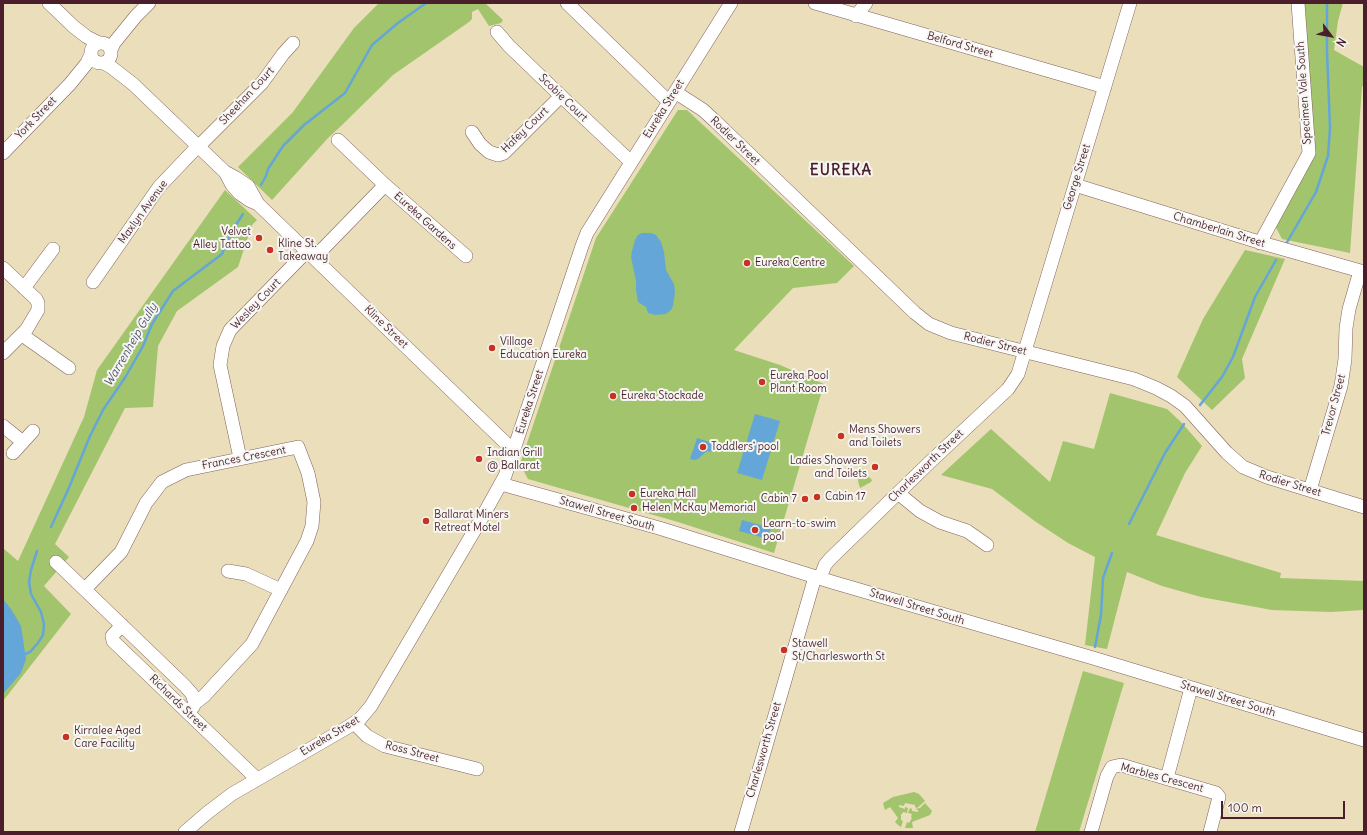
<!DOCTYPE html>
<style>
body{margin:0}
#map{position:relative;width:1367px;height:835px;overflow:hidden;background:#eadebb;font-family:Delius,sans-serif}
canvas{display:block}
.frame{position:absolute;inset:0;border:4px solid #4a1f2b;pointer-events:none}
.north{position:absolute;left:1311px;top:16px;width:40px;height:40px;-webkit-text-stroke:3px #f6f6f2;paint-order:stroke;rotate:122deg;font-size:11px;font-weight:700;line-height:16px;text-align:center;color:#4a1f2b}
.north::after{content:'';display:block;margin:auto;width:14px;height:18px;background:#4a1f2b;clip-path:polygon(50% 0,100% 100%,50% 72%,0 100%)}
.scale{position:absolute;left:1221px;top:801px;width:124px;height:18px;box-sizing:border-box;border:2px solid #4a1f2b;border-top:0;padding-left:5px;font-size:12px;line-height:14px;white-space:nowrap;color:#4a1f2b;-webkit-text-stroke:3px #f6f6f2;paint-order:stroke}
</style>
<div id="map">
<canvas width="1367" height="835"></canvas>
<div class="frame"></div>
<div class="north">N</div>
<div class="scale">100 m</div>
</div>
<script>
const g = document.querySelector('canvas').getContext('2d');
g.lineJoin = 'round';
function paint(path, color) { g.fillStyle = color; g.fill(path, 'evenodd'); }
const shape = rows => new Path2D(rows.map(r => 'M' + r).join(''));
function stroke(path, color, width, dash) { g.strokeStyle = color; g.lineWidth = width; g.lineCap = dash ? 'butt' : 'round'; g.setLineDash(dash || []); g.stroke(path); }
function label(font, color, halo, rows, align = 'center') {
  g.font = font + ' Delius,sans-serif'; g.lineWidth = 4; g.setLineDash([]); g.textBaseline = 'middle'; g.strokeStyle = halo; g.fillStyle = color; for (const [text, x, y, turn = 0] of rows) {
    g.save(); g.translate(x, y); g.rotate((+turn || 0) * Math.PI / 180); g.textAlign = isNaN(turn) ? turn : align; if (halo) g.strokeText(text, 0, 0); g.fillText(text, 0, 0); g.restore();
  }
}
paint(shape([
 [379,3,485,3,503,20,501,23,489,26,478,9,472,12,472,19,469,22,393,75,341,126,328,138,272,200,238,167,293,112,354,28],
 [1304,3,1343,3,1338,21,1334,50,1364,67,1364,85,1362,87,1350,253,1282,239,1274,224,1315,154],
 [678,110,687,110,854,266,837,283,793,288,734,350,780,365,824,384,774,553,678,522,528,479,520,464,596,238],
 [225,190,257,220,252,225,238,267,177,311,158,346,153,407,125,408,55,544,69,557,44,586,71,614,3,701,3,548,18,561,84,417,97,370],
 [1245,250,1285,259,1242,359,1245,378,1212,410,1177,377,1203,319],
 [1110,393,1167,409,1182,423,1202,446,1185,473,1156,535,1281,573,1280,578,1364,581,1364,610,1331,612,1272,610,1201,597,1162,586,1127,572,1107,649,1085,645,1095,557,1068,543,1036,522,992,489,941,475,991,429,1050,482,1063,441,1094,449],
 [862,468,865,470,866,474,872,480,871,482,860,488,858,481,860,469],
 [1083,671,1124,683,1079,832,1035,832],
 [914,792,919,794,925,801,924,802,917,808,915,807,915,805,905,803,904,806,899,805,899,807,905,809,905,807,908,808,907,813,903,812,902,814,901,814,901,820,903,821,901,827,898,825,895,822,898,818,890,807,885,810,883,803,893,797],
 [925,803,932,811,930,815,912,822,913,828,905,828,907,822,909,823,912,818,911,817,912,814,908,813,910,808,912,809,912,811,918,812,918,810,915,809,920,808]
]), '#a2c46c');
paint(shape([
 [642,233,651,233,656,235,661,242,664,252,666,270,674,284,675,292,673,306,671,310,666,314,655,315,648,313,646,307,638,302,636,290,636,281,631,257,632,251,635,240,638,235],
 [755,414,780,421,762,480,737,473],
 [697,438,713,443,711,452,707,451,698,459,695,460,690,459],
 [742,520,771,528,768,539,739,531],
 [3,599,11,609,21,626,26,659,21,673,3,694]
]), '#65a6d9');
stroke(shape([
 [261,185,266,176,268,169,283,146,304,125,345,93,372,45,398,23,426,3],
 [1286,244,1316,192,1328,156,1330,128,1327,51,1327,3],
 [1200,405,1222,377,1233,357,1255,297,1276,260],
 [1129,524,1165,453,1184,424],
 [51,527,68,490,90,436,103,410,126,376,143,346,152,324,173,291,222,254,232,231,243,214],
 [1095,647,1101,615,1103,578,1112,553],
 [25,654,30,652,38,643,43,635,44,624,41,612,31,594,29,582,31,570,37,551]
]), '#65a6d9', 2.5);
const minor = shape([
 [49,3,74,27,87,37,99,43],
 [567,3,669,102],
 [815,3,1105,87],
 [856,16,866,3],
 [497,32,509,46,561,96,631,162],
 '91 53a10 10 0 1 1 20 0a10 10 0 1 1-20 0Z',
 [111,50,114,43,136,16,149,3],
 [104,63,111,67,133,84,225,172,232,185,239,193,249,200,258,204],
 [675,92,703,110,715,121,915,313,929,324,951,333,1134,379,1156,388,1171,396,1185,406,1227,453,1243,467,1267,477,1364,507],
 [472,132,480,144,489,152,498,155,504,153,561,96],
 [338,140,385,185,466,256],
 [198,147,262,83,283,54,293,43],
 [3,153,70,84,87,63,91,54],
 [225,172,236,178,248,186,258,204,514,451],
 [1075,185,1262,243,1364,272],
 [1260,243,1309,153,1298,3],
 [314,258,385,185],
 [3,268,36,299,38,303,38,310,25,332,25,337,69,368],
 [93,282,159,187,198,146],
 [24,288,53,249],
 [3,353,26,330],
 [3,426,23,442],
 [13,453,33,431],
 [240,458,220,365,223,346,230,330,307,251],
 [501,484,659,528,832,582,1093,658,1364,740],
 [1310,490,1341,386,1345,359,1346,328,1349,309,1360,271],
 [898,493,920,511,940,522,967,531,987,545],
 [56,562,185,686,192,694,195,703],
 [228,571,246,574,281,590],
 [820,578,825,565,830,559,930,462,1008,389,1018,374,1130,3],
 [85,589,121,552,146,503,162,482,186,470,298,447,308,473,314,502,312,526,307,541,252,644,204,696,195,703,193,707,188,712],
 [122,625,112,636,113,641,257,779],
 [354,723,367,736,385,746,477,769],
 [1167,778,1191,688],
 [185,832,207,813,232,794,348,727,360,719,371,706,480,521,505,476,582,246,587,233,731,3],
 [741,832,815,577],
 [1091,832,1107,776,1112,767,1121,765,1216,793,1219,797,1210,832]
]);
stroke(minor, '#82625d', 14);
stroke(minor, '#fff', 13);
for (const [x, y, r, color] of [
 [259,238,4,"#c8321e"],
 [270,250,4,"#c8321e"],
 [747,263,4,"#c8321e"],
 [492,348,4,"#c8321e"],
 [762,382,4,"#c8321e"],
 [613,396,4,"#c8321e"],
 [841,436,4,"#c8321e"],
 [703,447,4,"#c8321e"],
 [479,459,4,"#c8321e"],
 [875,467,4,"#c8321e"],
 [632,494,4,"#c8321e"],
 [817,497,4,"#c8321e"],
 [805,499,4,"#c8321e"],
 [634,508,4,"#c8321e"],
 [426,521,4,"#c8321e"],
 [755,530,4,"#c8321e"],
 [784,650,4,"#c8321e"],
 [66,737,4,"#c8321e"]
]) { const dot = new Path2D(); dot.arc(x, y, r, 0, 2 * Math.PI); g.fillStyle = color; g.fill(dot); stroke(dot, '#f6f6f2', 1.5); }
label('11px', '#4a1f2b', '#f6f6f2', [
 ["Belford Street",960,45,16],
 ["Specimen Vale South",1304,93,-94],
 ["Sheehan Court",247,96,-47],
 ["Scobie Court",563,98,44],
 ["Eureka Street",664,109,-58],
 ["York Street",36,118,-46],
 ["Hafey Court",525,130,-44],
 ["Rodier Street",735,141,44],
 ["George Street",1077,177,-73],
 ["Maxlyn Avenue",143,212,-54],
 ["Eureka Gardens",425,221,42],
 ["Chamberlain Street",1219,230,17],
 ["Wesley Court",256,304,-46],
 ["Kline Street",386,327,44],
 ["Rodier Street",995,344,14],
 ["Eureka Street",530,402,-72],
 ["Trevor Street",1334,405,-75],
 ["Frances Crescent",244,458,-11],
 ["Charlesworth Street",926,466,-44],
 ["Rodier Street",1290,484,17],
 ["Stawell Street South",607,514,16],
 ["Stawell Street South",917,607,17],
 ["Stawell Street South",1228,699,17],
 ["Richards Street",178,703,44],
 ["Eureka Street",330,736,-31],
 ["Charlesworth Street",764,750,-74],
 ["Ross Street",412,752,15],
 ["Marbles Crescent",1162,778,15]
]);
label('11px', '#4a1f2b', '#f6f6f2', [
 ["Velvet",251,232,"right"],
 ["Alley Tattoo",251,245,"right"],
 ["Kline St.",278,244],
 ["Takeaway",278,257],
 ["Eureka Centre",755,263],
 ["Village",500,342],
 ["Education Eureka",500,355],
 ["Eureka Pool",770,376],
 ["Plant Room",770,389],
 ["Eureka Stockade",621,396],
 ["Mens Showers",849,430],
 ["and Toilets",849,443],
 ["Toddlers' pool",711,447],
 ["Indian Grill",487,453],
 ["@ Ballarat",487,466],
 ["Ladies Showers",867,461,"right"],
 ["and Toilets",867,474,"right"],
 ["Eureka Hall",640,494],
 ["Cabin 17",825,497],
 ["Cabin 7",797,499,"right"],
 ["Helen McKay Memorial",642,508],
 ["Ballarat Miners",434,515],
 ["Retreat Motel",434,528],
 ["Learn-to-swim",763,524],
 ["pool",763,537],
 ["Stawell",792,644],
 ["St/Charlesworth St",792,657],
 ["Kirralee Aged",74,731],
 ["Care Facility",74,744]
], 'left');
label('italic 12px', '#555571', '#f6f6f2', [
 ["Warrenheip Gully",131,345,-60]
]);
g.letterSpacing = '1px';
label('bold 15px', '#4a1f2b', '#f6f6f2', [
 ["EUREKA",841,171]
]);
g.letterSpacing = '0px';
</script>
